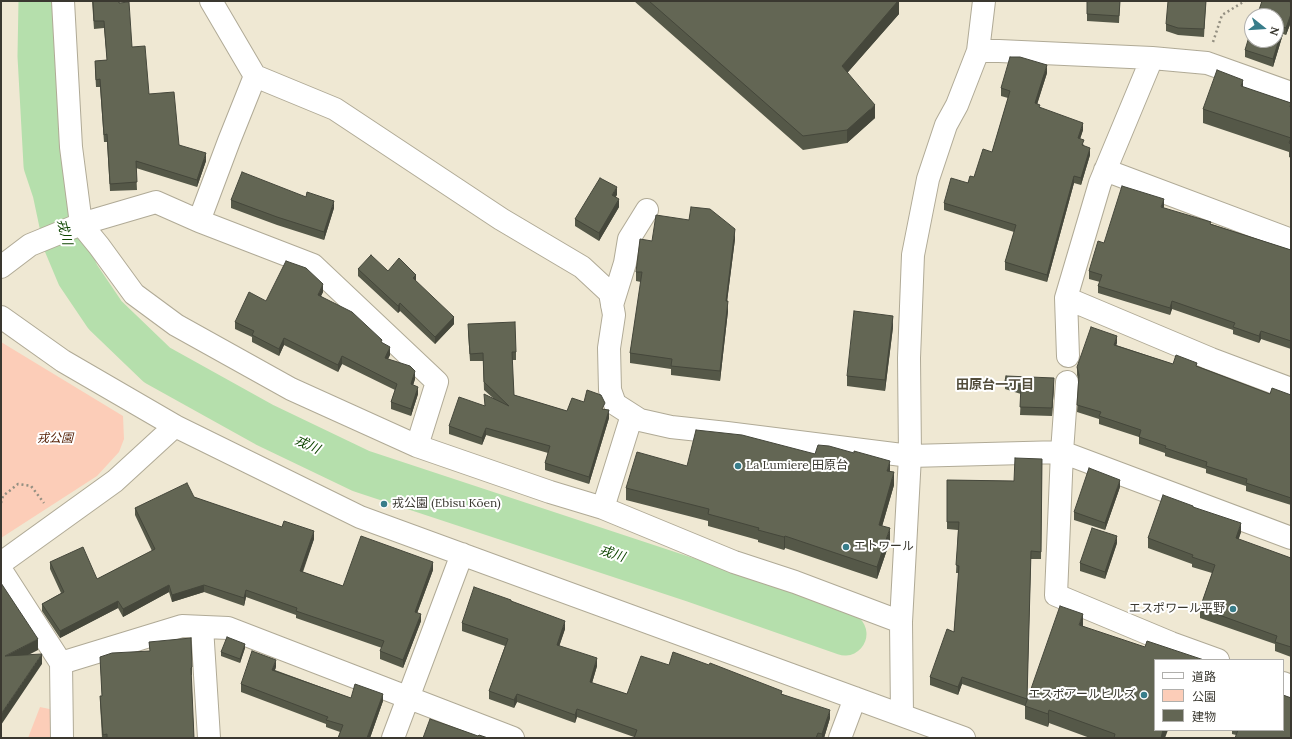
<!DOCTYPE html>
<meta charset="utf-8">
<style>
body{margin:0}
#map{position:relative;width:1292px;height:739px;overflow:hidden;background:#efe8d3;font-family:Lora,"Noto Sans JP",serif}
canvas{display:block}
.frame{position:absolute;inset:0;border:2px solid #3a3830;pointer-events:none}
.legend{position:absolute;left:1154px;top:659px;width:130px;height:72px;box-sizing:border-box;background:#fff;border:1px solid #b0afac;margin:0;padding:5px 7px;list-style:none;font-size:12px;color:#3a3830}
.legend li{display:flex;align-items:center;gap:8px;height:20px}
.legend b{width:20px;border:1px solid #b0afac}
.north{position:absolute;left:1244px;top:8px;width:40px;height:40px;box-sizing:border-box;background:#fff;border:1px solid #b0afac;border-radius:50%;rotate:107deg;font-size:11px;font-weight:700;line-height:16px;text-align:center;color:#3a3830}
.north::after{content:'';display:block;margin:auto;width:14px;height:18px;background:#387d8a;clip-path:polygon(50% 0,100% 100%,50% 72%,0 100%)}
</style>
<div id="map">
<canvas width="1292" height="739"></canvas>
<div class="frame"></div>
<ul class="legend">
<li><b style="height:5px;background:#fff"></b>道路</li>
<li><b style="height:11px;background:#fccdb8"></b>公園</li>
<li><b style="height:11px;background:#636654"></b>建物</li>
</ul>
<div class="north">N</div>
</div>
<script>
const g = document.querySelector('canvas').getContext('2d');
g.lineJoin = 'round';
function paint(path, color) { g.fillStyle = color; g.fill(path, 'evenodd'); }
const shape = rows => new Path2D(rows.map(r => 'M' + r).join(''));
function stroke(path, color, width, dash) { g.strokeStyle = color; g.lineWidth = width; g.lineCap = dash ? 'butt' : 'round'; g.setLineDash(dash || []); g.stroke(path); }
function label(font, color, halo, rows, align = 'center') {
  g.font = font + ' Lora,"Noto Sans JP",serif'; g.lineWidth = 4; g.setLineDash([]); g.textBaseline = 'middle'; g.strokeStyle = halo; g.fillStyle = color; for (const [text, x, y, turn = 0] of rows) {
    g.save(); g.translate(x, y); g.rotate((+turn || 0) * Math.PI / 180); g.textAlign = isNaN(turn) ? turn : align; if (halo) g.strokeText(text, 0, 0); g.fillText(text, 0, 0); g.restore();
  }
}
paint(shape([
 [1,342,123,416,124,439,119,452,97,476,1,538],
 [40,707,54,710,54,738,28,738]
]), '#fccdb8');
stroke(shape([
 [40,1,39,56,45,165,54,192,65,244,78,275,105,315,157,365,265,425,361,471,694,581,845,634]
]), '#b5dfac', 43);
const minor = shape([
 [63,1,71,147,81,224,99,246,134,294,176,325,291,389,417,446,437,382,313,265,199,221],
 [211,1,255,76,335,109,501,219,582,267,610,293,614,315,609,348,610,390,615,404,640,420,671,427,727,433,910,456,1062,452,1291,538],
 [978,51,999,51,1152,58,1207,63,1291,93],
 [1105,170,1291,240],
 [1,267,30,245,52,236,81,224,156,202,199,221,229,141,255,76],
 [1066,298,1211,359,1291,389],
 [612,305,625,263,629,239,647,210],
 [1,317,63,361,175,426,360,517,964,738],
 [1068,356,1066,298,1100,183,1152,58],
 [1067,382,1062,452,1056,595,1171,643,1218,660],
 [417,446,550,492,603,508,632,415],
 [603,508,734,562,795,582,901,622],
 [1,563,115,481,175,426],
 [1,570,61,663,62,738],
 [202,627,209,738],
 [61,663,182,626,228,628,513,738],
 [1283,683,1291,686],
 [902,715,901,622,910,456,909,358,913,255,928,179,946,125,957,105,978,51,984,1],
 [393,738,462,554],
 [840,738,855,698]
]);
stroke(minor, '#b0aa96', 24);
stroke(shape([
 [1213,42,1222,15,1245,1],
 [1,503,3,496,18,484,31,486,44,503]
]), '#938f81', 2.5, [2, 3]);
stroke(minor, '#fff', 22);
paint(shape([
 [92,1,119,1,132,47,149,94,179,145,206,161,197,187,136,168,137,190,110,191,107,142,104,142,100,87,96,87,95,69,95,61,107,60,104,28,94,29],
 [634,1,899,1,899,14,847,73,875,118,847,143,803,150],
 [1120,1,1119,23,1087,21,1087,14],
 [1206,1,1204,37,1178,35,1166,31,1166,24],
 [1291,2,1291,22,1286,35,1283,34,1273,67,1245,57,1245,50],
 [1047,73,1037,104,1040,108,1083,130,1080,139,1090,155,1081,185,1074,183,1047,282,1005,270,1005,262,1014,232,944,210,944,203,974,177,992,152,1008,98,1001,96,1001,88],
 [1243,87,1291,103,1291,158,1289,157,1289,152,1203,123,1203,109],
 [1291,184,1291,202,1290,201,1290,187],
 [617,195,615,197,619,207,599,241,575,226,575,219],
 [231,200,334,208,324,240,277,225,231,208],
 [1164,207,1163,208,1211,224,1291,250,1291,349,1261,339,1259,343,1233,334,1233,330,1172,309,1170,315,1098,293,1098,286,1100,282,1089,279,1089,271,1104,243],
 [735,239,727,301,728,311,720,381,671,375,671,369,630,363,630,353,641,282,636,281,636,272],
 [358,269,388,271,416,281,454,324,435,344,400,311,398,313,358,276],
 [323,292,321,296,382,343,390,355,388,359,415,379,413,385,418,394,411,416,391,409,391,402,395,390,342,364,338,372,284,345,279,356,252,342,252,337,235,329,235,322,266,301],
 [893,327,885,391,847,386,847,376],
 [468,332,516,352,516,360,512,360,514,395,567,411,605,409,609,418,589,484,545,470,545,463,548,453,486,435,482,445,449,434,449,426,485,406,493,398,484,390,483,361,470,361],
 [1117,343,1116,345,1173,364,1197,366,1270,394,1291,395,1291,505,1246,491,1246,486,1206,473,1206,469,1165,456,1165,453,1139,444,1139,437,1099,424,1099,419,1077,412,1079,382,1077,375,1077,367],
 [1005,381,1054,385,1052,416,1020,415,1021,394,1005,389],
 [854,453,890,471,894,485,882,526,890,541,877,579,785,548,784,550,758,542,758,540,708,526,708,521,626,500,626,488,687,466,815,454],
 [1042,459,1041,559,1031,559,1027,700,1083,626,1155,660,1165,738,1090,738,1049,723,1048,727,1025,719,1025,706,962,684,958,695,930,685,930,677,954,632,959,573,956,573,958,530,947,529,947,480,1014,481],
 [1120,487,1105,530,1074,520,1074,512],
 [194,497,314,539,303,572,343,586,433,570,417,613,421,621,403,668,380,659,380,651,382,648,296,618,296,615,246,597,244,606,204,592,172,602,169,592,123,617,118,608,60,638,42,611,42,604,61,593,50,569,50,562,97,579,152,551,135,515,135,508],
 [1193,507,1241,532,1238,540,1291,558,1291,657,1275,651,1275,644,1200,618,1200,608,1212,573,1192,567,1192,564,1148,548,1148,538],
 [1117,543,1105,579,1080,571,1080,563],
 [511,601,565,629,559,646,597,666,592,683,627,694,669,665,782,694,830,718,824,738,634,738,634,737,577,717,575,723,517,702,514,708,489,699,489,691,505,646,462,631,462,623],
 [149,642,192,667,192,675,191,675,194,738,102,738,100,703,100,696,102,696,100,657,150,651],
 [245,648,240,663,221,656,221,652],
 [276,667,275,670,351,698,383,701,370,738,338,738,340,732,326,727,326,724,241,692,241,684],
 [1232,730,1283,730,1236,735,1232,734]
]), '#555848');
paint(shape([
 [898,1,899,1,899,14,842,79,842,66],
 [1291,14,1291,22,1286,35,1286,28],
 [1283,27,1283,34,1273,67,1273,59],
 [1047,65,1047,73,1035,111,1035,103],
 [1243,80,1243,94,1241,86],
 [875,105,875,118,847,143,847,130],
 [1083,123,1083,130,1078,145,1078,138],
 [1090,148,1090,155,1081,185,1081,178],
 [206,153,206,161,197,187,197,180],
 [1074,176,1074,183,1047,282,1047,275],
 [617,187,617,195,612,203,612,195],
 [619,199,619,207,599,241,599,233],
 [1164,199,1164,207,1161,215,1161,207],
 [334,201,334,208,324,240,324,232],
 [735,229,735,239,726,310,726,301],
 [416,275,416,282,413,278],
 [323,284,323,292,318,302,318,295],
 [728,301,728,311,720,381,720,371],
 [1172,301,1172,309,1170,315,1170,308],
 [400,303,400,311,398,313,398,306],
 [893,316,893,327,885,391,885,380],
 [454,317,454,324,435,344,435,337],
 [1261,331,1261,339,1259,343,1259,336],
 [1117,336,1117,343,1114,352,1114,345],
 [284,338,284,345,279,356,279,349],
 [390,347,390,355,385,365,385,358],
 [342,356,342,364,338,372,338,365],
 [415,371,415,379,411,392,411,384],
 [1054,378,1054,385,1052,416,1052,408],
 [418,387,418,394,411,416,411,409],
 [609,410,609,418,589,484,589,477],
 [486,428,486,435,482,445,482,438],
 [890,461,890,473,887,471],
 [894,472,894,485,879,537,879,525],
 [1120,480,1120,487,1105,530,1105,523],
 [1241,523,1241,532,1236,548,1236,538],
 [890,528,890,541,877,579,877,567],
 [314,531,314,539,300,578,300,571],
 [785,536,785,548,784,550,784,537],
 [1117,536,1117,543,1105,579,1105,572],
 [433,562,433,570,415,619,415,612],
 [169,585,169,592,123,617,123,609],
 [204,585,204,592,172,602,172,595],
 [246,590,246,597,244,606,244,598],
 [118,601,118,608,60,638,60,631],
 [421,614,421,621,403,668,403,660],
 [1083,614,1083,627,1079,625],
 [565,621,565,629,557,653,557,645],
 [38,639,38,650,5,667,5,656],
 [245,644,245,648,240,663,240,659],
 [42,654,42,664,1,725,1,714],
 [597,658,597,666,590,690,590,682],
 [276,660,276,667,272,677,272,670],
 [962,677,962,684,958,695,958,687],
 [383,694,383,701,370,738,367,738],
 [517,694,517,702,514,708,514,700],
 [577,709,577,717,575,723,575,715],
 [830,710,830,718,824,738,822,738,822,734],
 [1049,710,1049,723,1048,727,1048,714],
 [1163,730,1168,730,1165,738,1161,738]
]), '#45473b');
const building = shape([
 [93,1,119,1,119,3,129,2,132,47,145,46,149,94,174,92,179,145,206,153,197,180,136,161,137,182,110,184,107,134,104,135,100,79,96,80,95,61,107,60,104,21,94,21,93,1],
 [649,1,898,1,842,66,875,105,847,130,803,136,649,1],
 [1087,1,1120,1,1119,16,1087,14,1087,1],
 [1168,1,1206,1,1204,29,1178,28,1166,24,1168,1],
 [1262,1,1287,1,1291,2,1291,14,1286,28,1283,27,1273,59,1245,50,1252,27,1252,40,1276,40,1276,16,1257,16,1262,1],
 [1010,57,1020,57,1047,65,1035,103,1040,105,1039,107,1083,123,1078,138,1084,140,1082,145,1090,148,1081,178,1074,176,1047,275,1005,262,1016,225,944,203,951,178,968,183,970,176,974,177,983,149,992,152,1010,91,1001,88,1010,57],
 [1217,70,1243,80,1241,86,1291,103,1290,107,1291,108,1291,144,1289,143,1291,138,1203,109,1217,70],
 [242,172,306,197,307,192,334,201,324,232,277,217,231,200,242,172],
 [600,178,617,187,612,195,619,199,599,233,575,219,600,178],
 [1122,186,1164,199,1161,207,1211,222,1210,224,1291,250,1291,341,1261,331,1259,336,1233,327,1235,323,1172,301,1170,308,1098,286,1102,275,1089,271,1098,241,1104,243,1122,186],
 [691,207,710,209,735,229,726,301,728,301,720,371,671,366,672,359,630,353,642,272,636,272,640,239,652,241,656,215,689,220,691,207],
 [371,255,388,271,399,258,416,275,413,278,454,317,435,337,400,303,398,306,358,269,371,255],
 [286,261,306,268,323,284,318,295,352,312,382,340,381,342,390,347,385,358,410,366,415,371,411,384,418,387,411,409,391,402,397,384,342,356,338,365,284,338,279,349,252,335,254,331,235,322,249,292,266,301,286,261],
 [854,311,893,316,885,380,847,376,854,311],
 [515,322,516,352,512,352,514,395,567,411,572,398,584,402,587,390,601,395,605,403,602,409,609,410,589,477,545,463,550,446,486,428,482,438,449,426,459,397,485,406,484,394,509,406,484,382,483,353,470,354,468,324,515,322],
 [1091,327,1117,336,1114,345,1173,364,1176,355,1197,363,1196,366,1270,394,1272,388,1291,395,1291,498,1246,483,1247,479,1206,466,1207,462,1165,448,1166,446,1139,437,1141,430,1099,416,1101,412,1077,405,1079,375,1077,367,1091,327],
 [1006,376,1054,378,1052,408,1020,407,1021,386,1005,381,1006,376],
 [696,430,742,435,815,454,818,445,829,446,854,453,854,451,890,461,887,471,894,472,879,525,890,528,877,567,785,536,784,537,758,530,759,528,708,514,709,509,626,488,637,452,687,466,696,430],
 [1015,458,1042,459,1041,552,1031,551,1027,699,962,677,958,687,930,677,947,629,954,632,959,566,956,565,959,522,947,522,947,480,1014,481,1015,458],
 [1089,468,1120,480,1105,523,1074,512,1089,468],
 [187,483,194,497,282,527,284,521,314,531,300,571,343,586,361,536,433,562,415,612,421,614,403,660,380,651,384,641,296,611,297,608,246,590,244,598,204,585,172,595,169,585,123,609,118,601,60,631,42,604,64,592,50,562,83,547,97,579,155,549,135,508,187,483],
 [1163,495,1193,506,1193,507,1241,523,1236,538,1291,558,1291,647,1275,642,1277,636,1200,608,1215,565,1192,557,1193,555,1148,538,1163,495],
 [1092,528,1117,536,1105,572,1080,563,1092,528],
 [1,583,38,639,5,656,42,654,1,714,1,583],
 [474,587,511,600,511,601,565,621,557,645,597,658,590,682,627,694,641,656,669,665,673,652,709,665,710,663,782,691,781,694,830,710,822,734,818,733,816,738,634,738,637,730,577,709,575,715,517,694,514,700,489,691,508,639,462,623,474,587],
 [1060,606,1083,614,1079,625,1145,647,1147,641,1204,660,1155,660,1155,730,1163,730,1161,738,1114,738,1115,734,1049,710,1048,714,1025,706,1060,606],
 [227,637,245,644,240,659,221,652,227,637],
 [191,638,192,667,191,668,194,738,107,738,107,734,103,735,100,696,102,696,100,657,112,653,150,651,149,642,191,638],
 [252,651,276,660,272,670,351,698,355,684,383,694,367,738,338,738,343,725,326,720,328,717,241,684,252,651],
 [1283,695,1291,698,1291,738,1235,738,1238,730,1283,730,1283,695],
 [430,719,478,736,479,735,488,738,423,738,430,719]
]);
paint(building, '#636654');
stroke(building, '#45473b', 1);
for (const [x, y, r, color] of [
 [738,466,4,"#387d8a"],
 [384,504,4,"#387d8a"],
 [846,547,4,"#387d8a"],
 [1233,609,4,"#387d8a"],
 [1144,695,4,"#387d8a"]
]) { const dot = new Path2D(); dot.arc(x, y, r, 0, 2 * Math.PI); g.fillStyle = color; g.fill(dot); stroke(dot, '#fff', 1.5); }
label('italic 12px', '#521c00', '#fff', [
 ["戎公園",55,439]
]);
label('12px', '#3a3830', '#fff', [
 ["La Lumiere 田原台",746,466],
 ["戎公園 (Ebisu Kōen)",392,504],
 ["エトワール",854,547],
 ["エスポワール平野",1225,609,"right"],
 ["エスポアールヒルズ",1136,695,"right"]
], 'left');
label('italic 13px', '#0e4500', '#fff', [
 ["戎川",64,232,76],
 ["戎川",307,445,25],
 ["戎川",612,554,18]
]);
label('bold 13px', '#524c3a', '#fff', [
 ["田原台一丁目",995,385]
]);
</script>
